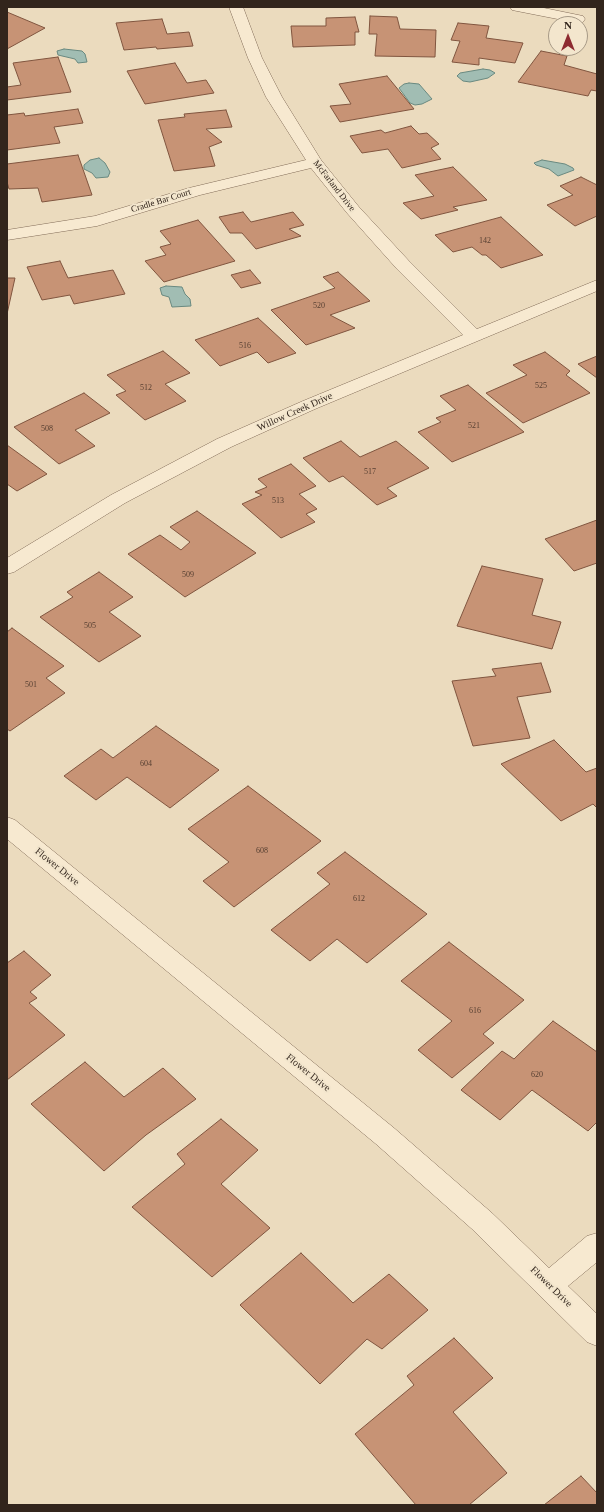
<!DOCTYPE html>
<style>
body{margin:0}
#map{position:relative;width:604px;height:1512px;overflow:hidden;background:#ebdbbe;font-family:"Times New Roman",serif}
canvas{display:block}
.frame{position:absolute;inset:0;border:8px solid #32251c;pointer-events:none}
.north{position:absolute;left:548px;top:16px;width:40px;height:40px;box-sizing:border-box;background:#f3e6cd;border:1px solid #a69986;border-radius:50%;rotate:0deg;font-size:11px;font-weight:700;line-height:16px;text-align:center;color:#32251c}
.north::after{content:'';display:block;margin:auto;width:14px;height:18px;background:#8e2b31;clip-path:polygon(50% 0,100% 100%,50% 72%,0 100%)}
</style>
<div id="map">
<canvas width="604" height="1512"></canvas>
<div class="frame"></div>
<div class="north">N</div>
</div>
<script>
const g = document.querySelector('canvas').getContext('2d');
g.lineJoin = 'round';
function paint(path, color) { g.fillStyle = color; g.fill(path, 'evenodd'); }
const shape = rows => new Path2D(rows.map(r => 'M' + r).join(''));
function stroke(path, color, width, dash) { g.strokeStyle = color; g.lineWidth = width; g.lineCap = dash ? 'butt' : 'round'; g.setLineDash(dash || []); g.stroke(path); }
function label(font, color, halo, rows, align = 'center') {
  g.font = font + ' "Times New Roman",serif'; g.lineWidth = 4; g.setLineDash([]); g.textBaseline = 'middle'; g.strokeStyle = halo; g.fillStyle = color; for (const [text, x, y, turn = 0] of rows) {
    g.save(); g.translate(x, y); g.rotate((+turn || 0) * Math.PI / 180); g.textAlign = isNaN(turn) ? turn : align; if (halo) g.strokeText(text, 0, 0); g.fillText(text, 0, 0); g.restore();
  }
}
const water = shape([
 [64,49,82,51,85,54,87,62,78,63,75,59,58,55,57,51,64,49],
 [483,69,490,70,495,73,488,78,470,82,463,81,457,76,460,73,483,69],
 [409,83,419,84,432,99,422,104,415,105,410,103,399,88,404,84,409,83],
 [99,158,105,163,110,172,108,177,96,178,92,173,84,169,84,165,90,160,99,158],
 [542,160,565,164,573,168,574,170,558,176,549,169,536,165,534,163,542,160],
 [166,286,182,287,185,294,190,299,191,306,172,307,169,297,162,295,160,288,166,286]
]);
paint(water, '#a1bdb3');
stroke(water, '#698980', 1);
const building = shape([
 [7,12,45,28,7,49,7,12],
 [370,16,397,17,400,29,436,30,435,57,375,56,377,34,369,34,370,16],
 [355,17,359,32,355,32,355,45,293,47,291,26,326,26,326,18,355,17],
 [162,19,167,34,189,32,193,46,157,49,156,47,124,50,116,23,162,19],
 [458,23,489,26,486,38,523,43,515,63,479,58,479,65,452,62,460,41,451,40,458,23],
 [541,51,567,56,564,65,597,74,597,91,591,90,588,96,518,82,541,51],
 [58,57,71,92,7,100,7,87,21,85,13,63,58,57],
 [175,63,187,83,206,80,214,93,145,104,127,71,175,63],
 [387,76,414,109,340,122,330,106,351,104,339,84,387,76],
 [78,109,83,123,54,127,60,143,7,150,7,115,24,113,25,116,78,109],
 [226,110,232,127,206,129,222,142,209,147,215,166,174,171,158,120,185,117,184,114,226,110],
 [411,126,419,134,427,133,439,144,431,148,441,159,402,168,388,149,362,153,350,136,381,130,385,133,411,126],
 [78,155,92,195,42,202,38,188,9,189,7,182,7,164,78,155],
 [453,167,487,200,453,207,458,210,421,219,403,203,434,196,415,175,453,167],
 [581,177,597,185,597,216,575,226,547,205,573,195,560,186,581,177],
 [243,212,251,222,293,212,304,225,289,229,301,236,256,249,242,233,230,233,219,217,243,212],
 [501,217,543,255,501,268,486,255,482,255,472,247,453,252,435,235,501,217],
 [198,220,235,261,164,282,145,261,166,255,160,247,171,244,160,231,198,220],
 [60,261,68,278,113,270,125,294,74,304,70,295,42,300,27,267,60,261],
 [250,270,261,283,241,288,231,275,250,270],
 [338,272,370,301,330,315,355,328,306,345,271,310,335,288,323,277,338,272],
 [7,278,15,278,7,314,7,278],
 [258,318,296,353,268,363,257,352,220,366,195,340,258,318],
 [163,351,190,373,165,384,186,401,145,420,116,395,126,391,107,375,163,351],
 [545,352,570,371,566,375,590,393,523,423,486,393,527,375,513,365,545,352],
 [597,356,597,378,578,364,597,356],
 [468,385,524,432,452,462,418,432,441,422,436,418,456,410,440,396,468,385],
 [84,393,110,413,75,430,95,446,59,464,14,427,84,393],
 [341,441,360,457,396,441,429,468,387,488,397,496,377,505,343,476,329,482,303,458,341,441],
 [7,445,47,474,17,491,7,484,7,445],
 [291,464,316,486,299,494,317,509,306,514,315,522,281,538,242,504,262,495,255,492,267,487,258,479,291,464],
 [197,511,256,553,185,597,128,554,160,535,181,550,190,542,170,527,197,511],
 [597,520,597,563,574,571,545,539,597,520],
 [482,566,543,579,532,615,561,622,552,649,457,626,482,566],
 [99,572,133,597,109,612,141,636,99,662,40,617,73,597,67,592,99,572],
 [12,628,64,666,46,678,65,693,10,731,7,729,7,632,12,628],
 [541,663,551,692,517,697,530,738,473,746,452,681,496,676,492,669,541,663],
 [156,726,219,770,170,808,127,777,96,800,64,776,101,749,113,758,156,726],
 [554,740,586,772,597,768,597,808,593,804,561,821,501,764,554,740],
 [248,786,321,841,234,907,203,881,229,862,188,829,248,786],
 [345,852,427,914,367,963,337,939,310,961,271,930,330,884,317,873,345,852],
 [449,942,524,1000,483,1034,494,1043,452,1078,418,1050,452,1021,401,981,449,942],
 [24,951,51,975,30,992,37,998,29,1003,65,1035,7,1080,7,963,24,951],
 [553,1021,597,1052,597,1122,588,1131,532,1090,500,1120,461,1090,502,1051,514,1059,553,1021],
 [85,1062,124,1097,163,1068,196,1099,146,1135,104,1171,31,1104,85,1062],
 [221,1119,258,1150,221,1184,270,1228,212,1277,132,1207,185,1164,177,1154,221,1119],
 [301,1253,353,1303,389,1274,428,1310,382,1349,367,1339,320,1384,240,1305,301,1253],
 [454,1338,493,1378,453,1412,507,1473,469,1505,416,1505,355,1434,414,1385,407,1376,454,1338],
 [581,1476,597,1493,597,1505,544,1505,581,1476]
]);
paint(building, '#c79375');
stroke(building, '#80553f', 1);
const minor = shape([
 [229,7,243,7,262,58,282,97,321,160,359,207,409,261,477,329,597,280,597,291,315,409,231,447,125,503,14,572,7,574,7,558,111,495,217,439,303,401,463,335,397,269,347,213,311,168,200,195,97,226,7,240,7,230,95,216,189,188,306,160,266,97,248,58,229,7],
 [510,7,539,7,583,16,585,19,583,22,578,23,517,11,512,10,510,7],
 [7,817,15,820,394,1128,492,1213,549,1268,587,1236,597,1233,597,1262,568,1286,597,1314,597,1346,587,1342,472,1229,376,1144,7,839,7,817]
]);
stroke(minor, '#826c58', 1);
paint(minor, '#f7e9d0');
label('8px', '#574032', null, [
 ["142",485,241],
 ["520",319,306],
 ["516",245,346],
 ["525",541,386],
 ["512",146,388],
 ["521",474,426],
 ["508",47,429],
 ["517",370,472],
 ["513",278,501],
 ["509",188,575],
 ["505",90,626],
 ["501",31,685],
 ["604",146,764],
 ["608",262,851],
 ["612",359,899],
 ["616",475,1011],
 ["620",537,1075]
]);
label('9px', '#32251c', '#f3e6cd', [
 ["McFarland Drive",334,186,52],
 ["Cradle Bar Court",161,201,-17]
]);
label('10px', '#32251c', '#f3e6cd', [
 ["Willow Creek Drive",295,412,-24],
 ["Flower Drive",57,867,39],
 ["Flower Drive",308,1073,39],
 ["Flower Drive",551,1287,44]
]);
</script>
